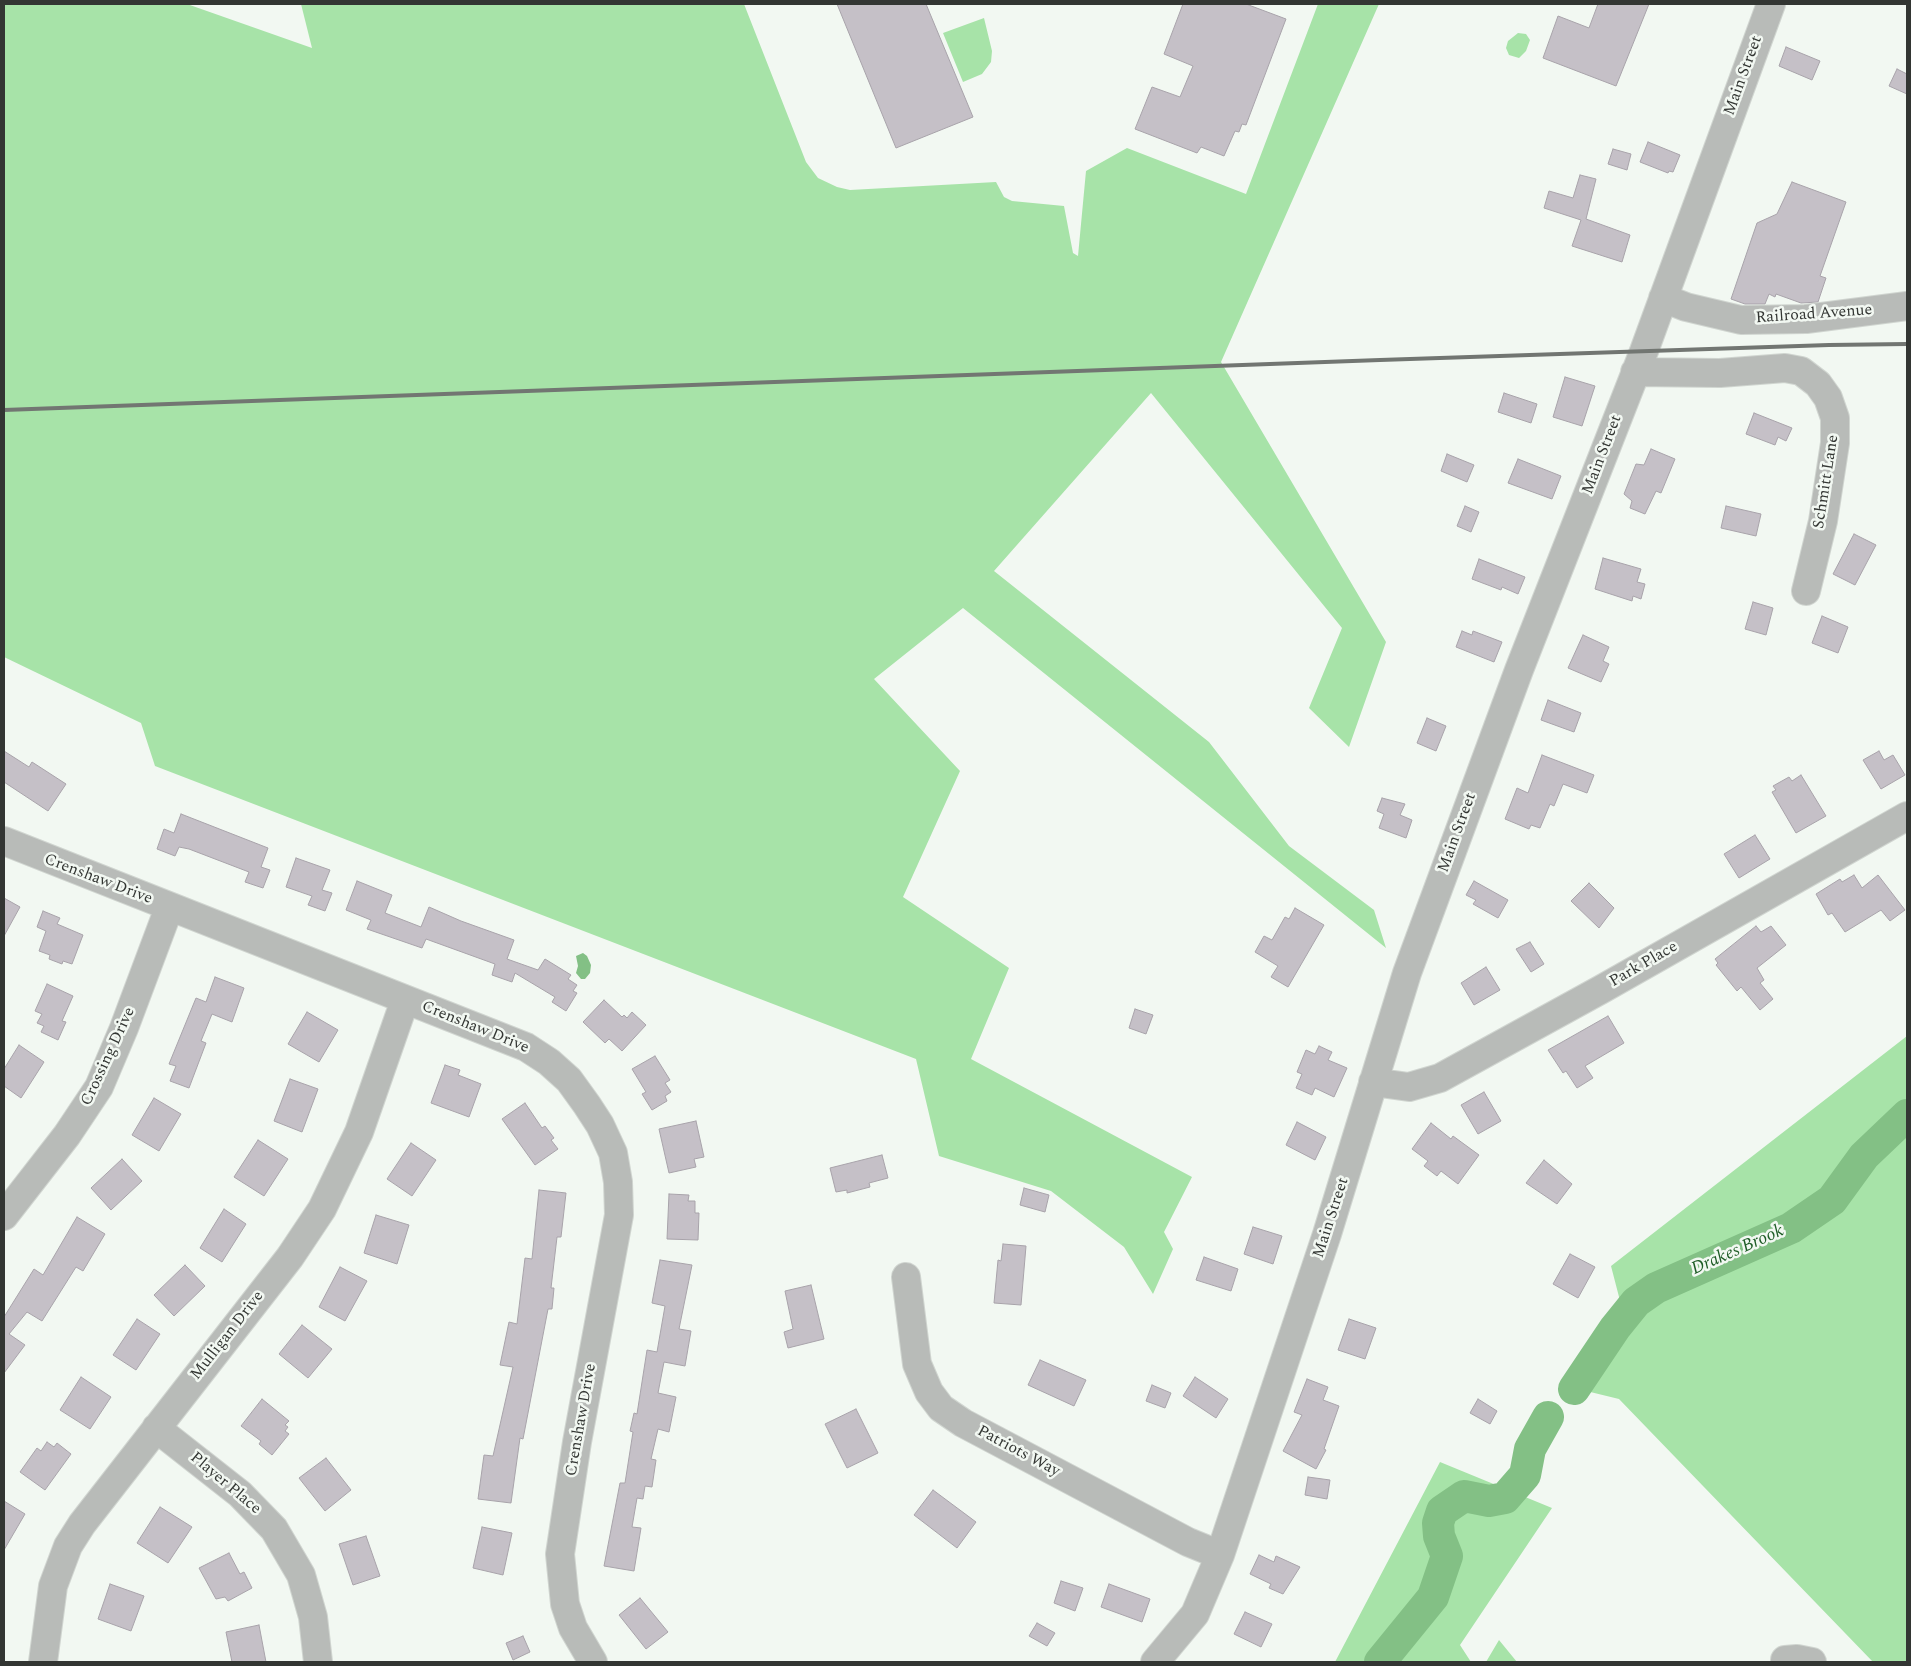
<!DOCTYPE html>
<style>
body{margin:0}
#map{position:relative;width:1911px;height:1666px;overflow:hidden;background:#f2f8f2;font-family:Spectral,serif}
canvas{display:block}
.frame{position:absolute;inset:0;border:5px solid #333633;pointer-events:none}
</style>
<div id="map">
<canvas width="1911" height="1666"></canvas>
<div class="frame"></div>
</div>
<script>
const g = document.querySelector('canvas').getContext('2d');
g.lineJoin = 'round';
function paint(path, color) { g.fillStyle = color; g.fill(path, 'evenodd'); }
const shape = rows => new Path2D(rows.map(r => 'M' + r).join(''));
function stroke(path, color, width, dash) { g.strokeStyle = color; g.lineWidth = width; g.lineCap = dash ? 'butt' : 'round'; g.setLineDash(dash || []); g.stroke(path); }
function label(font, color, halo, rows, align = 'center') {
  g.font = font + ' Spectral,serif'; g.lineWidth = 5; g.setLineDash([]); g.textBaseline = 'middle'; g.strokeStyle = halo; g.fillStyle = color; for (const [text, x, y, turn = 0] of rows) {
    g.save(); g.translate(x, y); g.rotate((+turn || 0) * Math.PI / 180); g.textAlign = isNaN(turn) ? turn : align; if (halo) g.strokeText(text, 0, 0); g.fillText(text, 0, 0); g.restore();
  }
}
paint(shape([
 [4,4,187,4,312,48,301,4,744,4,806,162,818,178,837,187,850,190,996,182,1004,197,1012,201,1064,206,1073,253,1078,256,1086,171,1127,148,1246,194,1318,4,1379,4,1221,362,1386,642,1349,747,1309,708,1342,628,1151,393,994,571,1209,742,1289,846,1374,910,1386,948,963,608,874,679,960,771,903,897,1009,968,971,1059,1192,1177,1164,1232,1173,1249,1153,1294,1124,1247,1051,1191,939,1156,916,1059,155,766,141,723,4,657],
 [984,18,992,51,991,62,982,74,963,82,943,33],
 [1518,33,1526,34,1530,40,1526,51,1519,58,1509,55,1506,48,1508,41],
 [1907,1036,1907,1662,1873,1662,1619,1399,1578,1389,1625,1320,1611,1266],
 [1440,1462,1552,1508,1460,1645,1471,1662,1335,1662],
 [1499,1640,1517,1662,1486,1662]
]), '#a7e3a8');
paint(shape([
 [583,953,587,956,591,965,590,973,585,979,581,979,576,973,578,966,576,956]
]), '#83c085');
stroke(shape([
 [1574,1389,1615,1328,1636,1302,1656,1288,1791,1228,1832,1200,1864,1156,1907,1115],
 [1380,1662,1433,1597,1447,1556,1439,1536,1438,1523,1442,1511,1464,1496,1489,1501,1505,1498,1525,1475,1530,1449,1548,1417]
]), '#83c085', 32);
const building = shape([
 [837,4,926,4,973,117,896,148,837,4],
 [1183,4,1246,4,1286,19,1246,125,1242,124,1239,132,1235,131,1224,156,1201,147,1197,153,1135,129,1152,87,1180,97,1193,66,1164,54,1183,4],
 [1598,4,1649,4,1616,86,1543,58,1558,16,1589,28,1598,4],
 [1786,47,1820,61,1812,80,1779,66,1786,47],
 [1897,69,1907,74,1907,94,1889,86,1897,69],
 [1648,142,1680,155,1673,172,1669,171,1668,173,1640,162,1648,142],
 [1613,149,1631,154,1627,170,1608,164,1613,149],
 [1580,175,1596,179,1586,219,1630,235,1622,262,1572,246,1581,220,1544,208,1549,191,1573,198,1580,175],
 [1792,182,1846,202,1820,276,1826,278,1818,302,1801,303,1776,294,1775,297,1769,294,1765,304,1745,304,1731,299,1757,223,1777,214,1792,182],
 [1565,377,1595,386,1582,426,1553,417,1565,377],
 [1504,393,1537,404,1531,423,1498,412,1504,393],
 [1754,413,1792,428,1786,441,1778,437,1775,445,1746,434,1754,413],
 [1651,449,1675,459,1661,493,1656,491,1645,514,1630,508,1632,501,1624,494,1636,464,1644,465,1651,449],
 [1447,454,1474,465,1467,482,1441,471,1447,454],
 [1518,459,1561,476,1552,499,1508,483,1518,459],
 [1465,506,1479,512,1471,532,1457,526,1465,506],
 [1726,506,1761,514,1756,536,1721,528,1726,506],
 [1854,534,1876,545,1855,585,1833,574,1854,534],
 [1603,558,1641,569,1637,582,1645,584,1641,599,1633,596,1632,601,1595,589,1603,558],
 [1479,559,1525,577,1518,594,1502,587,1501,590,1472,579,1479,559],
 [1753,602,1773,608,1766,635,1745,629,1753,602],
 [1822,616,1848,627,1838,653,1812,643,1822,616],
 [1462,631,1472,635,1473,631,1502,642,1494,662,1456,647,1462,631],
 [1583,635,1609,647,1603,661,1609,664,1601,682,1568,668,1583,635],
 [1548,700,1581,713,1574,732,1541,720,1548,700],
 [1427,718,1446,726,1436,751,1417,743,1427,718],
 [4,751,29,767,32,762,66,784,48,811,4,782,4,751],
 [1879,751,1884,760,1893,755,1905,775,1881,789,1863,760,1879,751],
 [1542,755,1594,775,1587,793,1563,784,1554,806,1550,804,1540,828,1531,825,1529,829,1505,819,1517,788,1528,793,1542,755],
 [1801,775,1826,816,1796,833,1772,792,1776,790,1773,786,1789,777,1792,781,1801,775],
 [1382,798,1405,804,1400,815,1412,820,1406,838,1379,828,1384,814,1377,811,1382,798],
 [181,814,268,848,261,867,270,870,263,888,245,882,249,872,189,849,179,847,175,856,157,849,164,829,174,833,181,814],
 [1755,835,1770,859,1739,878,1724,854,1755,835],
 [296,858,330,870,322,890,332,893,325,911,308,905,312,896,286,887,296,858],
 [1854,875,1862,888,1878,875,1905,910,1890,921,1881,910,1845,932,1832,913,1828,915,1816,894,1840,879,1842,882,1854,875],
 [357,881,392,895,385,913,421,927,429,907,461,921,514,940,507,959,538,970,545,959,571,975,568,979,577,985,573,991,577,993,566,1011,552,1002,555,997,515,973,512,982,492,975,495,964,426,939,422,948,367,929,371,920,346,910,357,881],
 [1474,881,1508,900,1498,918,1473,904,1476,900,1466,895,1474,881],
 [1589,883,1614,908,1599,928,1571,901,1589,883],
 [4,898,20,907,4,936,4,898],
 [1295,908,1324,925,1288,987,1271,977,1278,966,1255,952,1264,936,1272,940,1285,917,1289,919,1295,908],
 [43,911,60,918,57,924,83,935,72,964,63,961,62,964,49,959,50,955,39,951,46,931,37,927,43,911],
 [1756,926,1761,932,1771,926,1786,945,1757,968,1764,980,1760,983,1773,999,1760,1010,1741,987,1737,991,1716,965,1718,963,1715,959,1756,926],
 [1530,942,1544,964,1531,972,1516,949,1530,942],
 [1486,967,1500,990,1474,1005,1461,983,1486,967],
 [215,977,244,988,232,1022,212,1014,201,1041,206,1043,189,1088,170,1081,176,1066,169,1064,196,998,206,1002,215,977],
 [47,984,73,996,62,1021,66,1022,58,1040,41,1032,44,1026,37,1023,42,1014,35,1011,47,984],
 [604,1000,622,1017,624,1015,627,1018,632,1012,646,1025,622,1051,609,1039,605,1043,583,1022,604,1000],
 [1135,1009,1153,1015,1146,1034,1129,1028,1135,1009],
 [307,1012,338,1030,319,1062,288,1044,307,1012],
 [1608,1016,1624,1043,1585,1066,1593,1078,1577,1088,1566,1071,1563,1073,1548,1050,1608,1016],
 [19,1045,44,1062,21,1098,4,1086,4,1069,19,1045],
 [1319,1046,1332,1052,1328,1060,1347,1068,1334,1097,1315,1088,1312,1095,1296,1088,1302,1074,1297,1072,1306,1050,1315,1054,1319,1046],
 [655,1056,670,1080,665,1083,671,1092,665,1096,667,1101,652,1110,642,1094,646,1092,632,1069,655,1056],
 [445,1065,460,1070,458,1075,481,1084,469,1117,431,1103,445,1065],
 [290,1079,318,1089,302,1132,274,1121,290,1079],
 [1484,1092,1501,1121,1478,1134,1461,1105,1484,1092],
 [154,1098,181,1114,159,1151,132,1135,154,1098],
 [525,1103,542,1128,545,1126,554,1138,551,1140,558,1149,535,1165,502,1119,525,1103],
 [696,1121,704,1157,694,1159,696,1167,669,1173,659,1129,696,1121],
 [1297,1122,1326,1137,1315,1160,1286,1145,1297,1122],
 [1431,1123,1451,1139,1453,1136,1479,1155,1458,1184,1441,1171,1437,1176,1424,1166,1428,1161,1412,1149,1431,1123],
 [258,1140,288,1159,264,1196,234,1177,258,1140],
 [411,1143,436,1160,412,1196,387,1179,411,1143],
 [882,1155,888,1178,869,1183,870,1187,847,1193,847,1190,836,1192,830,1168,882,1155],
 [122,1159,142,1181,111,1210,91,1188,122,1159],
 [1544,1160,1572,1184,1557,1204,1526,1183,1544,1160],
 [1024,1188,1049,1195,1045,1212,1020,1205,1024,1188],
 [539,1190,566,1193,561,1237,557,1237,551,1288,554,1288,552,1309,548,1309,523,1439,520,1438,511,1503,478,1499,484,1455,493,1456,513,1367,500,1365,509,1322,517,1324,525,1258,532,1259,539,1190],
 [669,1194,689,1195,688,1201,695,1201,695,1213,699,1213,698,1240,667,1239,669,1194],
 [224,1209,246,1224,222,1262,200,1248,224,1209],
 [376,1215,409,1225,397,1264,364,1253,376,1215],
 [77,1217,105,1234,83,1271,76,1267,42,1321,27,1312,9,1334,25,1345,4,1373,4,1317,34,1269,43,1275,77,1217],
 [1253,1227,1282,1236,1273,1264,1244,1254,1253,1227],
 [1003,1244,1026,1246,1021,1305,994,1303,998,1260,1001,1261,1003,1244],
 [1570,1254,1595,1267,1578,1298,1553,1284,1570,1254],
 [1204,1257,1238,1269,1231,1291,1196,1280,1204,1257],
 [660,1260,692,1265,679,1329,691,1331,685,1366,664,1362,658,1393,676,1397,669,1432,658,1429,651,1459,656,1460,652,1487,645,1486,643,1499,637,1498,632,1527,641,1528,634,1571,604,1566,620,1483,625,1483,633,1432,630,1431,634,1413,637,1414,647,1350,657,1352,665,1306,652,1303,660,1260],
 [185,1265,205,1286,174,1316,154,1295,185,1265],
 [340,1267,367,1281,345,1321,319,1307,340,1267],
 [811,1285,824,1339,788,1348,784,1332,793,1329,785,1291,811,1285],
 [137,1319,160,1334,136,1370,113,1355,137,1319],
 [1349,1319,1376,1328,1365,1359,1338,1350,1349,1319],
 [302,1325,332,1349,308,1378,279,1354,302,1325],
 [1040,1360,1086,1380,1074,1406,1028,1385,1040,1360],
 [81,1377,111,1397,90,1429,60,1410,81,1377],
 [1195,1377,1228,1399,1216,1418,1183,1396,1195,1377],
 [1307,1379,1328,1387,1323,1400,1339,1406,1324,1449,1326,1450,1316,1469,1283,1451,1302,1415,1294,1412,1307,1379],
 [1152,1385,1171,1393,1165,1408,1146,1401,1152,1385],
 [262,1399,289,1421,285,1425,288,1427,285,1431,289,1434,272,1455,259,1444,261,1441,241,1426,262,1399],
 [1478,1399,1497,1411,1490,1424,1470,1413,1478,1399],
 [856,1409,878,1453,847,1468,825,1424,856,1409],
 [47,1442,54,1447,57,1443,71,1454,45,1490,20,1472,37,1448,41,1451,47,1442],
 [326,1458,351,1490,325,1511,299,1478,326,1458],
 [1308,1477,1330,1480,1327,1499,1305,1495,1308,1477],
 [933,1490,976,1522,957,1548,914,1515,933,1490],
 [4,1501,25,1514,4,1550,4,1501],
 [160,1507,192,1527,168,1563,137,1543,160,1507],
 [482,1527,512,1533,503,1575,473,1568,482,1527],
 [366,1536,380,1576,353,1585,339,1544,366,1536],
 [229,1553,240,1574,244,1572,252,1588,228,1601,225,1597,216,1599,199,1568,229,1553],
 [1259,1555,1274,1562,1276,1556,1300,1567,1283,1594,1269,1588,1271,1584,1250,1574,1259,1555],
 [1061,1581,1083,1588,1075,1611,1054,1603,1061,1581],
 [110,1584,144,1596,131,1631,98,1619,110,1584],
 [1109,1584,1150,1599,1142,1622,1101,1607,1109,1584],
 [640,1598,668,1632,646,1649,619,1615,640,1598],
 [1245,1612,1272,1624,1261,1647,1234,1634,1245,1612],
 [1037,1623,1055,1633,1047,1646,1029,1636,1037,1623],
 [259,1625,266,1662,232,1662,226,1632,259,1625],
 [523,1636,530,1652,513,1660,506,1643,523,1636]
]);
paint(building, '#c5c0c7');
stroke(building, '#a8a3aa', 1);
const minor = shape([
 [1663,298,1686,307,1741,320,1806,319,1907,306],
 [1635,372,1720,373,1785,368,1801,371,1818,384,1828,398,1835,418,1835,443,1823,521,1806,591],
 [4,841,526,1047,549,1062,569,1080,587,1105,600,1125,613,1153,618,1182,619,1215,577,1442,560,1554,565,1604,573,1628,593,1662],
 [1373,1082,1409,1087,1440,1078,1602,989,1907,816],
 [4,1216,67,1135,99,1087,124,1028,169,908],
 [906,1277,917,1364,929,1392,941,1408,963,1423,1188,1542,1220,1555],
 [156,1428,240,1494,274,1529,301,1575,313,1617,318,1662],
 [1785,1660,1797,1659,1812,1662],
 [43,1662,53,1586,68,1546,82,1524,290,1257,322,1209,359,1132,405,1000],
 [1155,1662,1195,1614,1220,1555,1327,1234,1407,973,1519,670,1644,351,1771,4]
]);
stroke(minor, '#d0d5d0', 30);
stroke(minor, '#b8bbb8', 28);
stroke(shape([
 [4,410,1380,360,1829,345,1907,344]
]), '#727672', 4);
label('16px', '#333633', '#f2f8f2', [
 ["Main Street",1744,76,-70],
 ["Railroad Avenue",1814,315,-4],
 ["Main Street",1603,455,-69],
 ["Schmitt Lane",1827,482,-81],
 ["Main Street",1458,833,-70],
 ["Crenshaw Drive",98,880,21],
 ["Park Place",1644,965,-30],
 ["Crenshaw Drive",475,1028,22],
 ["Crossing Drive",109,1057,-65],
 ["Main Street",1332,1218,-72],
 ["Mulligan Drive",228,1336,-52],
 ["Crenshaw Drive",582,1420,-80],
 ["Patriots Way",1018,1452,28],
 ["Player Place",225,1484,40]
]);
label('italic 18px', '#1d5c25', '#f2f8f2', [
 ["Drakes Brook",1738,1251,-24]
]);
</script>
